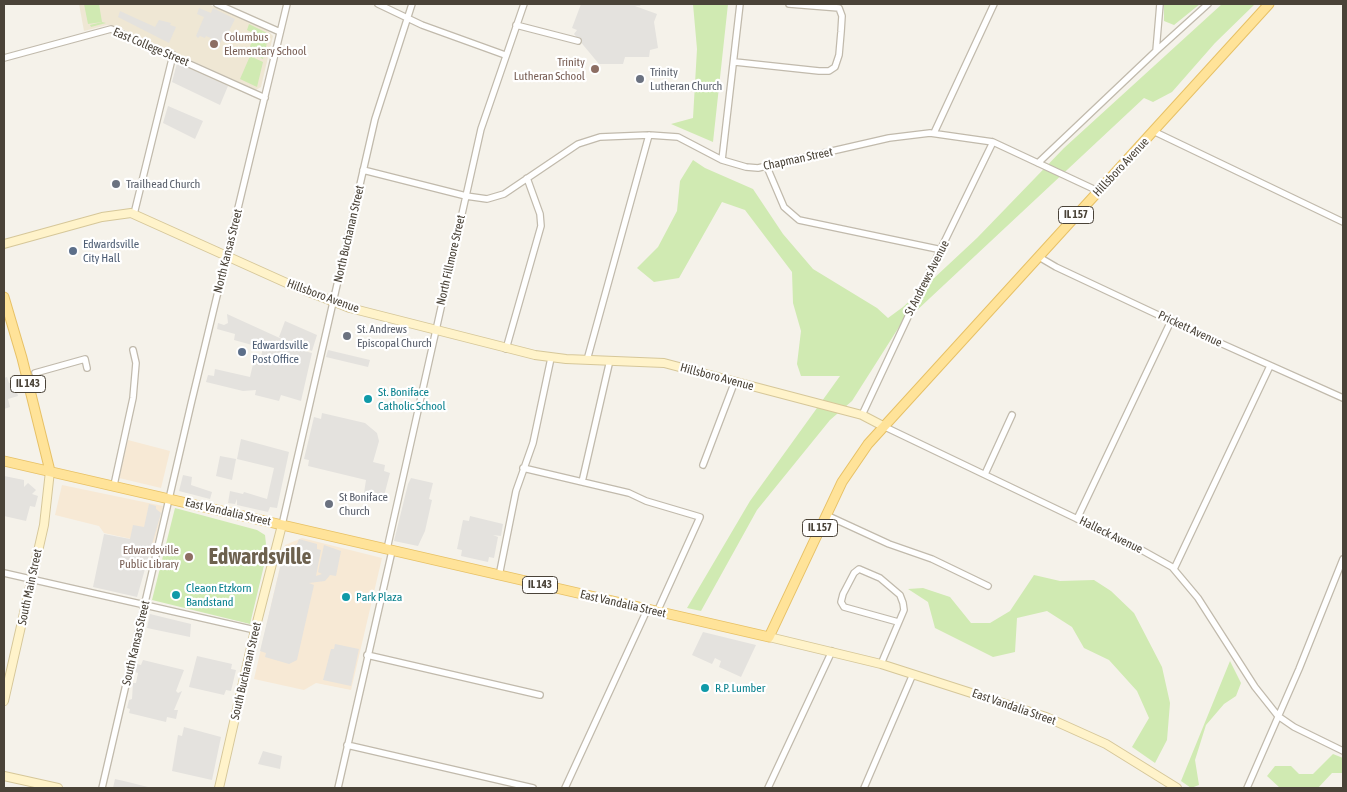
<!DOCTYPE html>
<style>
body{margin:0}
#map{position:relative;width:1347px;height:792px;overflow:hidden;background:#f5f2ea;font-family:"Asap Condensed",sans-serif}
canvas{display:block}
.frame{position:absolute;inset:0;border:5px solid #4a4338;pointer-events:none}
</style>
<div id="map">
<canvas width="1347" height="792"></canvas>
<div class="frame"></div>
</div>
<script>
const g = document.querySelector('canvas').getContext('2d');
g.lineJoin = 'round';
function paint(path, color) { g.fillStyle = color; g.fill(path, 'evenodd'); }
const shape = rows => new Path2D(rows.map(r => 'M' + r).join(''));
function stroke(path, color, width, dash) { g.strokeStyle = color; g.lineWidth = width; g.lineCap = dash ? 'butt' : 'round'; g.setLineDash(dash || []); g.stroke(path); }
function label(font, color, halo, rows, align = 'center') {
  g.font = font + ' "Asap Condensed",sans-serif'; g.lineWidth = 4.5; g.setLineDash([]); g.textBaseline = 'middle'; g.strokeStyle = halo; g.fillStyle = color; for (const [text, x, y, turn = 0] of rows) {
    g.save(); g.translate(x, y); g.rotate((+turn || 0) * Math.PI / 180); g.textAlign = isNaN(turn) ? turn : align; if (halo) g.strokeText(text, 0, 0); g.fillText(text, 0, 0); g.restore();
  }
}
paint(shape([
 [128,440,170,451,161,488,119,478],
 [62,485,163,506,154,544,104,533,99,526,55,515],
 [302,538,382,558,351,690,316,683,304,690,254,679,285,545]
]), '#f7e9d5');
paint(shape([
 [79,4,208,4,267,30,273,36,261,87,256,90,116,26,107,25,84,31]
]), '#efe7d4');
paint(shape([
 [84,4,99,4,102,22,106,23,91,27,90,25,102,22,88,24],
 [693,4,728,4,713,142,671,124,693,118,697,49],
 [1164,4,1200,4,1174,25,1164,21],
 [1222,4,1255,4,1215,43,1172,92,1153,102,1144,98,899,327,852,401,830,420,757,510,701,611,687,608,750,501,840,376,801,376,797,364,801,331,793,303,792,272,745,210,722,202,679,278,654,282,637,268,658,247,667,230,677,211,680,181,693,160,705,168,753,189,783,234,813,269,877,308,888,318,903,307,977,238,1064,148],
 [249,24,269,34,263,59,248,52,252,41,254,42,257,35,247,30],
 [250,56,263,62,257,87,240,79],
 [175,508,257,530,265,535,267,553,250,624,152,600],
 [1034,575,1060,581,1094,580,1111,591,1134,613,1162,667,1170,703,1167,740,1155,763,1132,747,1149,718,1137,691,1109,660,1084,648,1072,627,1047,611,1017,618,1015,652,993,657,935,628,928,602,908,589,923,588,950,597,971,623,990,623,1010,611],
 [1230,661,1241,683,1236,696,1224,704,1206,725,1195,760,1199,785,1191,788,1181,781],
 [1333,754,1343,758,1343,773,1332,773,1318,788,1280,788,1267,776,1275,766,1291,766,1299,774,1313,774]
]), '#d0eab2');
paint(shape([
 [581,4,641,4,640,6,635,6,657,14,654,22,658,48,650,50,649,57,625,57,623,64,599,64,574,34,577,30,572,28],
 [199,8,211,13,213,8,235,19,229,31,226,32,218,47,215,46,217,41,206,36,205,38,200,36,198,38,196,36,204,17,197,14],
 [120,11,155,27,159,20,171,23,170,25,176,27,169,43,118,17],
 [177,63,228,86,220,105,172,82],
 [168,106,203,121,195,139,163,123],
 [227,314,284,340,285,346,312,353,301,401,281,395,279,401,255,395,256,390,243,391,206,382,208,375,214,376,215,369,250,377,254,360,260,361,263,348,234,340,235,334,217,329,218,323,224,325,228,323],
 [285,321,317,335,312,351,279,337],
 [328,350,370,360,368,367,326,357],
 [7,377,9,383,14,382,18,396,8,399,10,407,4,409,4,378],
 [322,413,365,423,377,433,379,441,373,462,385,465,384,471,390,473,384,496,364,493,366,480,308,466,309,460,304,459,314,417,321,419],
 [241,439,289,452,277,508,270,507,268,512,237,505,237,499,235,504,228,503,230,491,243,494,244,492,267,499,274,468,237,459],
 [220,456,236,459,232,480,216,476],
 [183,475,192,477,191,485,212,492,210,499,179,491],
 [4,476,24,480,24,487,28,483,36,490,32,494,38,496,35,507,30,506,26,521,4,516],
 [411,478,433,483,429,499,432,500,425,531,418,546,394,541,408,484],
 [149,504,156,506,156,509,161,513,137,597,93,587,104,534,130,539,133,525,144,527],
 [470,516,503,524,501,536,493,535,498,537,494,558,489,557,488,562,461,556,462,550,457,549,463,520,469,521],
 [299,539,317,544,317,549,321,550,316,576,322,574,318,572,324,545,341,551,336,576,330,575,325,581,309,583,314,585,297,660,289,664,265,657,266,653,260,651,285,547,290,548,297,544],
 [150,614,191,624,190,637,147,628],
 [703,632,756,645,741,677,719,667,721,661,715,658,712,664,692,655],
 [335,644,359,649,351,686,323,680,331,649,334,649],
 [197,656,232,664,231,669,236,670,231,691,226,690,224,695,189,687],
 [143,660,184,670,176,691,178,693,182,691,174,710,178,710,176,719,167,717,166,722,129,713,130,709,127,708,129,700,132,699,133,683,136,683,138,673,135,672,137,664,141,665],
 [184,727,221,737,212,780,172,771,178,735,182,736],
 [263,751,282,756,280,769,258,764],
 [115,779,128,782,148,787,113,788]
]), '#e4e2de');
const street = shape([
 [217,4,280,32],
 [378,4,422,25,505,55],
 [516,25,578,41],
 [1156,51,1208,4],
 [4,58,111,29,265,98],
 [735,62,819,71,829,71,835,67,839,55,841,32,842,16,839,8,789,4],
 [1153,131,1343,222],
 [934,133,994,4],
 [722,160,740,4],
 [1038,163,1156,51,1160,4],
 [767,167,784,207,799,220,942,250],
 [363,170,466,196,487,199,504,194,578,144,600,137,649,135,678,137,722,160,746,167,758,168,889,138,930,133,993,142,1098,191],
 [134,214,173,55],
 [1039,257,1056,267,1171,321,1343,398],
 [506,349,541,226,540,214,527,178],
 [587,360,649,135],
 [35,373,85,359,87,368],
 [862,415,914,304,993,142],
 [883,426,1138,548,1172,567,1198,598,1255,687,1278,716,1294,727,1343,751],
 [703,465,735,381],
 [523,468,629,493,646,501,700,517,657,612],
 [985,474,1012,415],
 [582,482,610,360],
 [114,485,133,398,136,363,133,350],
 [826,515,889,544,932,559,988,586],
 [1077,519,1171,321],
 [282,525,375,119,412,4],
 [387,549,481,129,524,4],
 [1174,569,1270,366],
 [4,573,255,630],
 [499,576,516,491,533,443,551,358],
 [367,655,540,695],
 [881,664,904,610,903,603,900,595,880,578,859,569,854,573,843,594,841,602,844,607,898,622],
 [347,745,533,788],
 [102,788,191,404,287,4],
 [338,788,392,551],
 [565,788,647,610],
 [768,788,832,651],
 [864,788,913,674],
 [1247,788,1299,669,1343,559]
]);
const secondary = shape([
 [4,244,102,217,131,213,291,285,350,308,535,355,566,359,664,363,862,415,883,426],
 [769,637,881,664,1046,717,1106,744,1177,788],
 [4,701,44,525,50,471],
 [4,776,58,788],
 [219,788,255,630,282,525]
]);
const primary = shape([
 [4,297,22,358,50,471],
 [4,461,769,637,842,482,868,444,1269,4]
]);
stroke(street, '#c1baac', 8);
stroke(secondary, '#d6c799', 10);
stroke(primary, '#e7c166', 11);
stroke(street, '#fff', 5.5);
stroke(secondary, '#fff3ca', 8);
stroke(primary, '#ffe399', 9);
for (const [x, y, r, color] of [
 [214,44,5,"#8d6e63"],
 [595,69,5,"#8d6e63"],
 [640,79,5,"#6b7280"],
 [116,184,5,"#6b7280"],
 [73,251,5,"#5c6f8a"],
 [347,336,5,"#6b7280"],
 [242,352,5,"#5c6f8a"],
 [368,399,5,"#0f9aa8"],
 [329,504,5,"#6b7280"],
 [189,557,5,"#8d6e63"],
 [176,595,5,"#0f9aa8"],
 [346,597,5,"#0f9aa8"],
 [705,688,5,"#0f9aa8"]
]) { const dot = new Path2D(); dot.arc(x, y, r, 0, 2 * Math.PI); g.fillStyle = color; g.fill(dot); stroke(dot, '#fff', 2); }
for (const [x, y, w] of [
 [1076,215,35],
 [28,384,35],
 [820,528,35],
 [540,585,35]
]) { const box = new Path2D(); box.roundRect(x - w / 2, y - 8.5, w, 17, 4); g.fillStyle = '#fff'; g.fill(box); stroke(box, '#4a4338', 1); }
label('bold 11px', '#4a4338', null, [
 ["IL 157",1076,215],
 ["IL 143",28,384],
 ["IL 157",820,528],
 ["IL 143",540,585]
]);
label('12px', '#785e54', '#fff', [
 ["Columbus",224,37,"left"],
 ["Elementary School",224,51,"left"],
 ["Trinity",585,62],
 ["Lutheran School",585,76],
 ["Edwardsville",179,550],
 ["Public Library",179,564]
], 'right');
label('12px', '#4a4338', '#fff', [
 ["East College Street",151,47,23],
 ["Chapman Street",798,159,-12],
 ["Hillsboro Avenue",1121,167,-47],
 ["North Buchanan Street",349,234,-77],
 ["North Kansas Street",228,251,-76],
 ["North Fillmore Street",451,260,-77],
 ["St Andrews Avenue",927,278,-63],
 ["Hillsboro Avenue",323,296,20],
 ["Prickett Avenue",1190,329,25],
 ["Hillsboro Avenue",717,377,15],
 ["East Vandalia Street",228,512,13],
 ["Halleck Avenue",1111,535,26],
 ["South Main Street",30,587,-78],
 ["East Vandalia Street",623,604,13],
 ["South Kansas Street",136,643,-77],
 ["South Buchanan Street",246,671,-77],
 ["East Vandalia Street",1014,707,19]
]);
label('12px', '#5b616d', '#fff', [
 ["Trinity",650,72],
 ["Lutheran Church",650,86],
 ["Trailhead Church",126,184],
 ["St. Andrews",357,329],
 ["Episcopal Church",357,343],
 ["St Boniface",339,497],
 ["Church",339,511]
], 'left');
label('12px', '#4e5e75', '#fff', [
 ["Edwardsville",83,244],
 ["City Hall",83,258],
 ["Edwardsville",252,345],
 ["Post Office",252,359]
], 'left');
label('12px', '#0d838f', '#fff', [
 ["St. Boniface",378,392],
 ["Catholic School",378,406],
 ["Cleaon Etzkorn",186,588],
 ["Bandstand",186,602],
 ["Park Plaza",356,597],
 ["R.P. Lumber",715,688]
], 'left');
label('bold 22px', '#6d614e', '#fff', [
 ["Edwardsville",260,557]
]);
</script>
